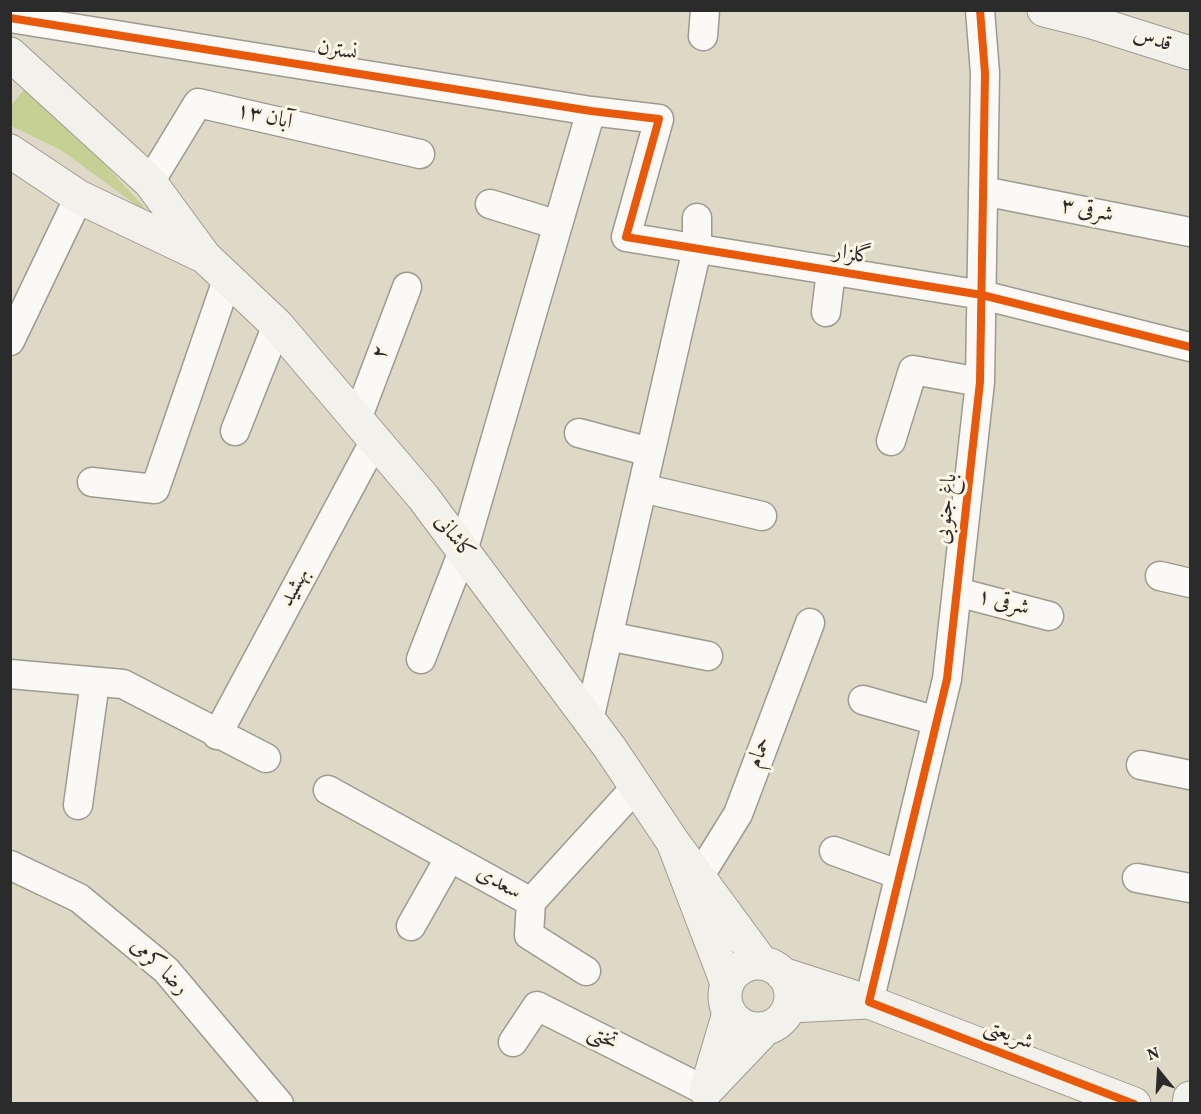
<!DOCTYPE html>
<meta charset="utf-8">
<style>
body{margin:0}
#map{position:relative;width:1201px;height:1114px;overflow:hidden;background:#ded9c6;font-family:Vollkorn,serif}
canvas{display:block}
.frame{position:absolute;inset:0;border:12px solid #2b2b2b;pointer-events:none}
.north{position:absolute;left:1129px;top:1042px;width:60px;height:60px;-webkit-text-stroke:4px #fcf5e5;paint-order:stroke;rotate:342deg;font-size:16px;font-weight:700;line-height:24px;text-align:center;color:#2b2b2b}
.north::after{content:'';display:block;margin:auto;width:21px;height:27px;background:#2b2b2b;clip-path:polygon(50% 0,100% 100%,50% 72%,0 100%)}
</style>
<div id="map">
<canvas width="1201" height="1114"></canvas>
<div class="frame"></div>
<div class="north">N</div>
</div>
<script>
const g = document.querySelector('canvas').getContext('2d');
g.lineJoin = 'round';
function paint(path, color) { g.fillStyle = color; g.fill(path, 'evenodd'); }
const shape = rows => new Path2D(rows.map(r => 'M' + r).join(''));
function stroke(path, color, width, dash) { g.strokeStyle = color; g.lineWidth = width; g.lineCap = dash ? 'butt' : 'round'; g.setLineDash(dash || []); g.stroke(path); }
function label(font, color, halo, rows, align = 'center') {
  g.font = font + ' Vollkorn,Amiri,serif'; g.lineWidth = 6; g.setLineDash([]); g.textBaseline = 'middle'; g.strokeStyle = halo; g.fillStyle = color; for (const [text, x, y, turn = 0] of rows) {
    g.save(); g.translate(x, y); g.rotate((+turn || 0) * Math.PI / 180); g.textAlign = isNaN(turn) ? turn : align; if (halo) g.strokeText(text, 0, 0); g.fillText(text, 0, 0); g.restore();
  }
}
paint(shape([
 [30,83,155,219,61,150,11,126,11,105]
]), '#c7d094');
const street = shape([
 [10,18,591,111,659,119,626,237,982,295,1190,347],
 [703,36,705,10],
 [150,182,198,103,420,154],
 [983,191,1190,232],
 [490,204,558,225],
 [826,312,831,271],
 [10,341,79,197],
 [357,419,407,287],
 [235,431,277,325],
 [579,433,650,452],
 [891,441,913,370,980,382],
 [92,482,155,489,227,280],
 [642,488,762,516],
 [1160,576,1190,583],
 [957,592,1049,616],
 [608,636,708,656],
 [421,659,463,551,591,111],
 [10,674,123,684,266,758],
 [863,700,937,721],
 [589,720,697,249,697,218],
 [217,735,375,440],
 [1141,765,1190,775],
 [328,790,531,902,636,787],
 [78,805,95,682],
 [834,851,900,875],
 [10,865,79,898,166,970,279,1104],
 [699,877,738,814,810,623],
 [1137,878,1190,888],
 [531,902,529,935,586,971],
 [411,926,450,857],
 [869,1002,947,679,980,382,985,73,980,10],
 [513,1042,537,1006,706,1091]
]);
const secondary = shape([
 [1044,10,1092,22,1190,53],
 [10,54,150,182,205,257,277,325,423,497,610,748,673,842],
 [10,151,79,197,201,255],
 '725 996a33 33 0 1 1 66 0a33 33 0 1 1-66 0Z',
 [782,974,869,1002,790,1006],
 [727,983,673,842,762,963],
 [869,1002,1134,1104],
 [729,1013,706,1091,765,1029],
 [1189,1104,1190,1098]
]);
stroke(street, '#9d9a90', 31);
stroke(secondary, '#9d9a90', 35);
stroke(street, '#faf9f6', 28);
stroke(secondary, '#f3f1eb', 33);
stroke(shape([
 [980,10,985,73,980,382,947,679,869,1002,1134,1104],
 [10,18,591,111,659,119,626,237,982,295,1190,347]
]), '#e8590c', 8);
label('22px', '#2b2b2b', '#fcf5e5', [
 ["قدس",1152,41,18],
 ["نسترن",337,52,9],
 ["۱۳ آبان",264,118,13],
 ["۳ شرقی",1087,212,11],
 ["گلزار",852,256,9],
 ["۲",382,353,-69],
 ["باغ جنوبی",948,509,-84],
 ["کاشانی",453,538,53],
 ["بهشید",296,588,-62],
 ["۱ شرقی",1003,604,14],
 ["حمام",761,753,-69],
 ["سعدی",498,884,29],
 ["رضا کرمی",158,968,44],
 ["شریعتی",1008,1036,21],
 ["تختی",602,1039,27]
]);
</script>
